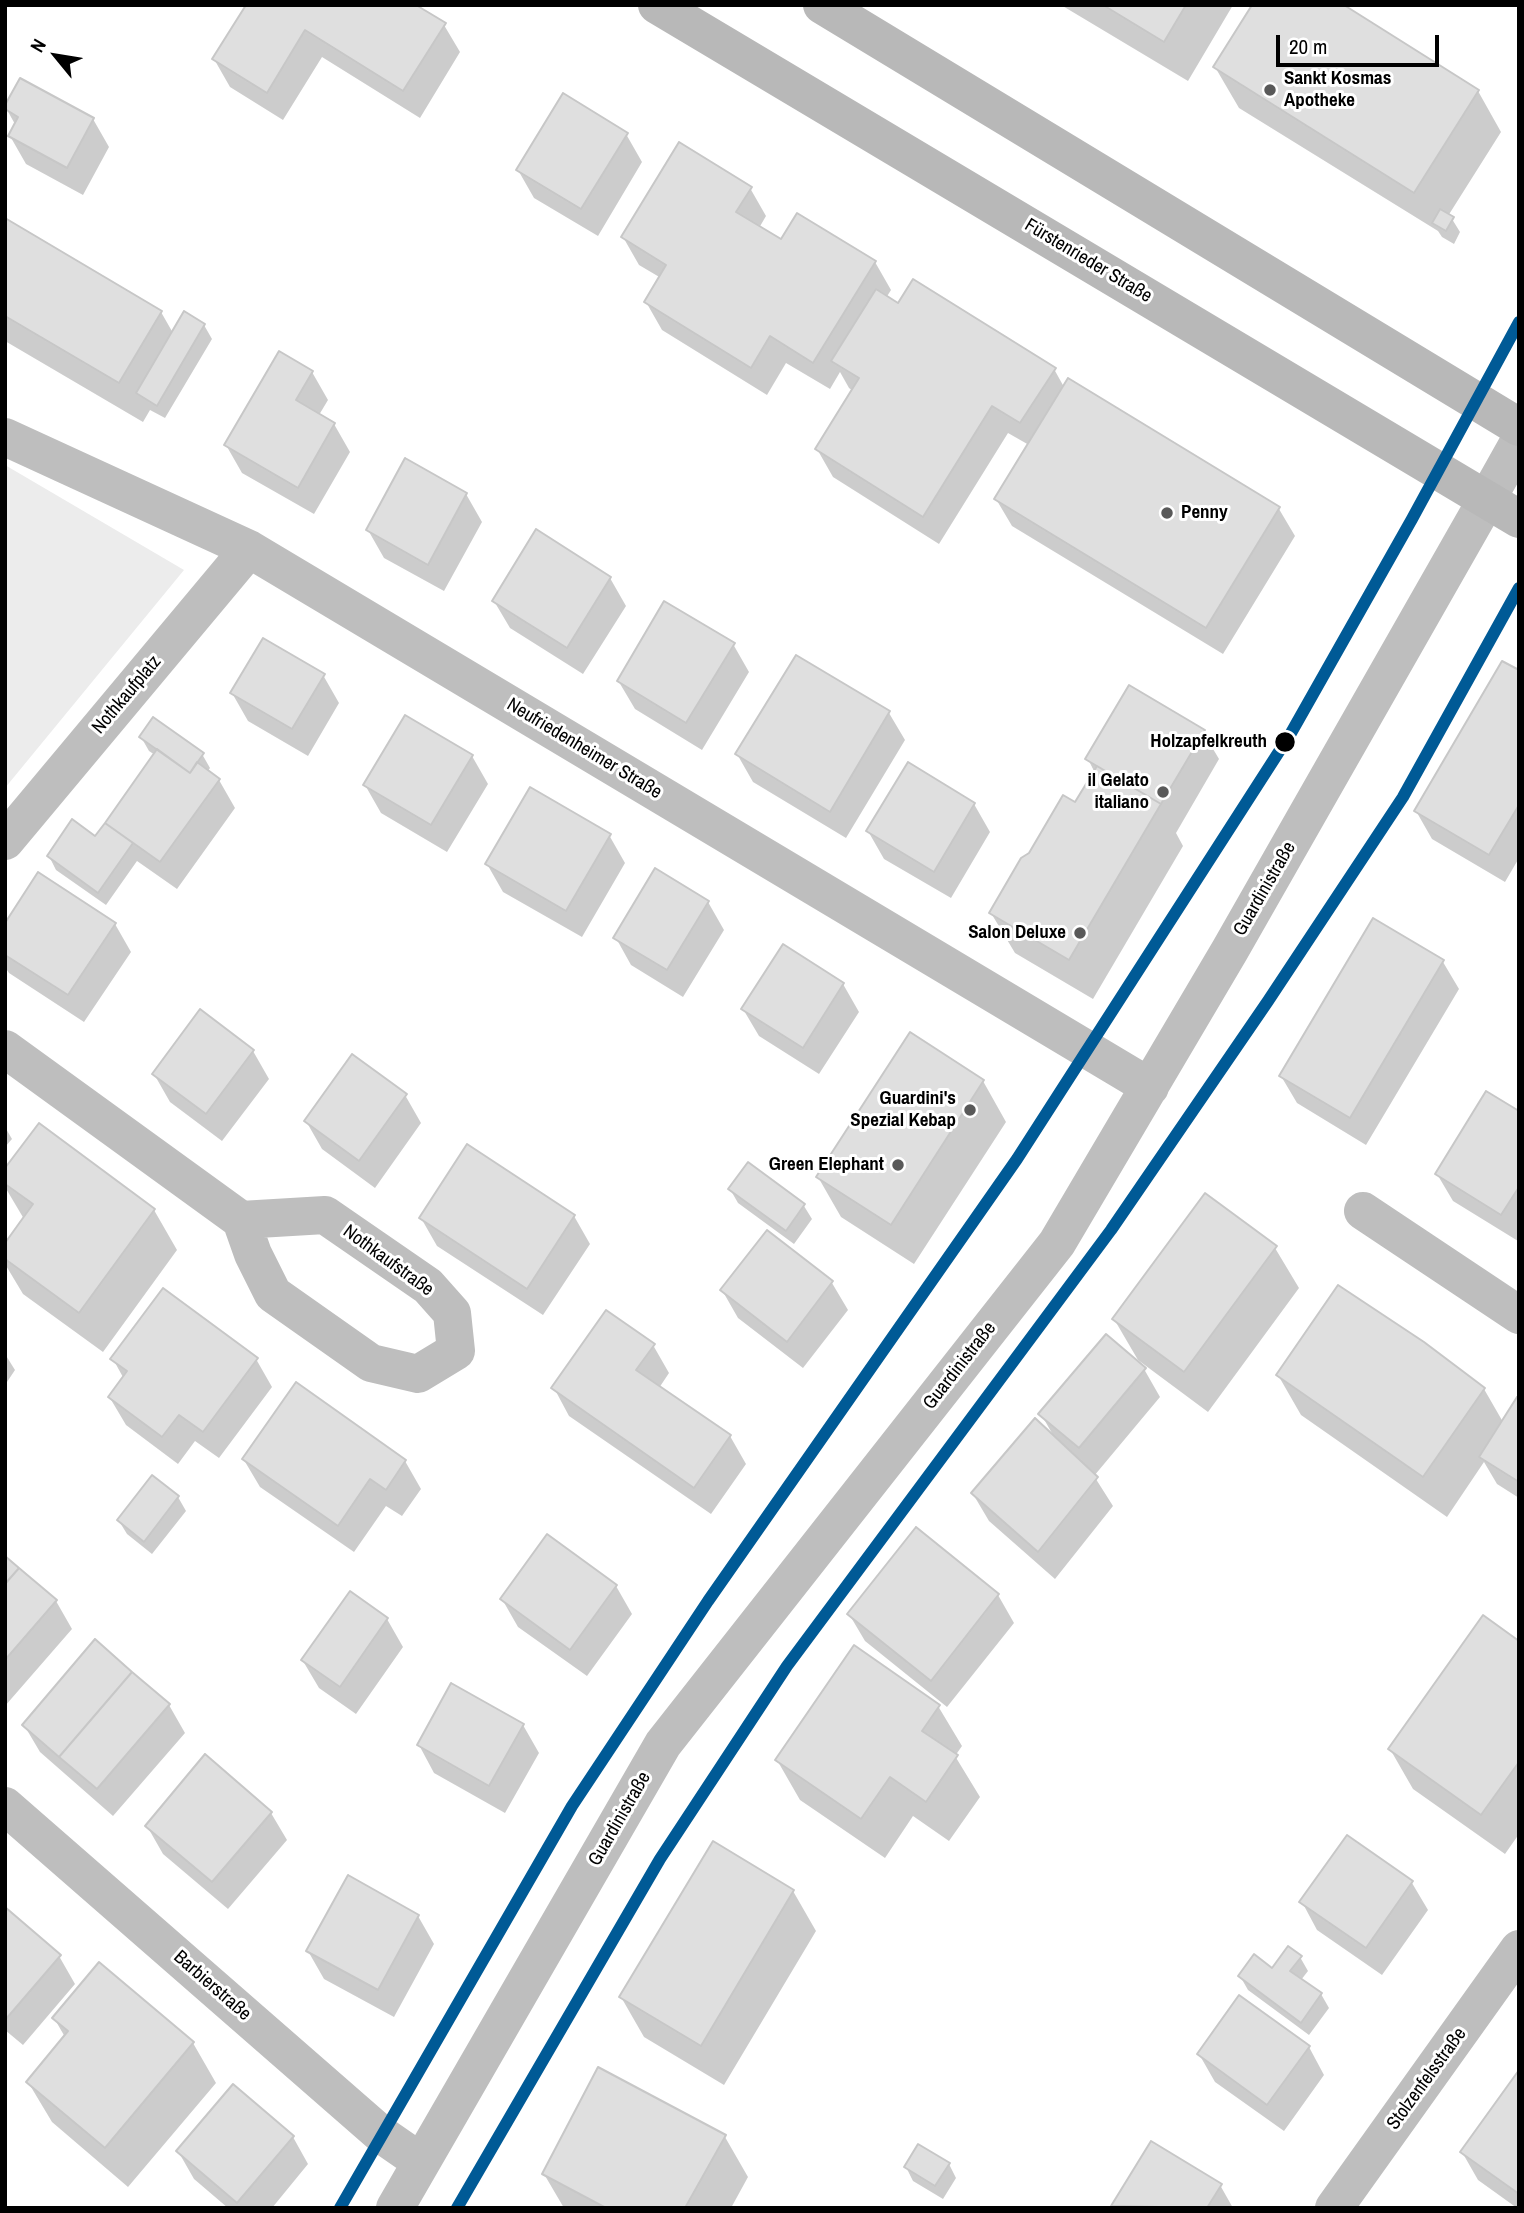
<!DOCTYPE html>
<meta charset="utf-8">
<style>
body{margin:0}
#map{position:relative;width:1524px;height:2213px;overflow:hidden;background:#fff;font-family:"Archivo Narrow",sans-serif}
canvas{display:block}
.frame{position:absolute;inset:0;border:7px solid #000;pointer-events:none}
.north{position:absolute;left:21px;top:21px;width:70px;height:70px;-webkit-text-stroke:5px #fff;paint-order:stroke;rotate:300deg;font-size:19px;font-weight:700;line-height:28px;text-align:center;color:#000}
.north::after{content:'';display:block;margin:auto;width:24px;height:32px;background:#000;clip-path:polygon(50% 0,100% 100%,50% 72%,0 100%)}
.scale{position:absolute;left:1276px;top:35px;width:163px;height:32px;box-sizing:border-box;border:4px solid #000;border-top:0;padding-left:9px;font-size:21px;line-height:24px;white-space:nowrap;color:#000;-webkit-text-stroke:5px #fff;paint-order:stroke}
</style>
<div id="map">
<canvas width="1524" height="2213"></canvas>
<div class="frame"></div>
<div class="north">N</div>
<div class="scale">20 m</div>
</div>
<script>
const g = document.querySelector('canvas').getContext('2d');
g.lineJoin = 'round';
function paint(path, color) { g.fillStyle = color; g.fill(path, 'evenodd'); }
const shape = rows => new Path2D(rows.map(r => 'M' + r).join(''));
function stroke(path, color, width, dash) { g.strokeStyle = color; g.lineWidth = width; g.lineCap = dash ? 'butt' : 'round'; g.setLineDash(dash || []); g.stroke(path); }
function label(font, color, halo, rows, align = 'center') {
  g.font = font + ' "Archivo Narrow",sans-serif'; g.lineWidth = 6; g.setLineDash([]); g.textBaseline = 'middle'; g.strokeStyle = halo; g.fillStyle = color; for (const [text, x, y, turn = 0] of rows) {
    g.save(); g.translate(x, y); g.rotate((+turn || 0) * Math.PI / 180); g.textAlign = isNaN(turn) ? turn : align; if (halo) g.strokeText(text, 0, 0); g.fillText(text, 0, 0); g.restore();
  }
}
paint(shape([
 [5,465,184,570,5,788]
]), '#ececec');
paint(shape([
 [248,5,444,25,460,52,420,118,322,57,283,120,230,87,214,59],
 [1061,5,1233,5,1188,81],
 [1215,67,1478,91,1501,132,1448,216,1452,219,1460,232,1454,244,1442,237,1438,231,1239,108],
 [6,108,93,119,109,147,83,195,26,164,10,136,16,126],
 [626,134,642,162,598,236,534,198,518,170],
 [750,188,766,216,759,228,781,242,875,262,891,290,886,298,1054,369,1064,387,1279,509,1295,536,1223,654,1012,526,996,499,1029,445,1008,433,939,544,833,477,817,449,853,391,849,388,840,372,830,389,786,363,767,395,662,330,646,302,661,278,639,265,623,237],
 [5,220,161,312,173,333,204,325,212,339,165,418,150,410,143,422,5,341],
 [312,372,328,400,319,415,334,424,350,452,314,514,242,473,226,445],
 [466,494,482,522,444,591,384,558,368,530],
 [610,578,626,606,583,674,510,628,494,601],
 [733,644,749,672,702,750,635,709,619,682],
 [1519,673,1519,858,1505,882,1432,839,1416,811],
 [323,675,339,703,308,756,248,721,232,693],
 [889,713,905,740,846,838,753,782,737,754],
 [1203,732,1219,759,1176,833,1183,846,1093,999,1015,953,991,913,1030,855,1076,805,1095,773,1088,759],
 [141,737,202,754,210,768,207,772,219,780,235,808,177,889,137,861,106,905,56,870,49,856,95,838,155,755,149,751],
 [472,756,488,784,447,852,381,813,365,785],
 [974,804,990,832,951,898,884,859,868,831],
 [609,835,625,863,582,937,503,892,487,864],
 [708,902,724,930,683,997,631,965,616,938],
 [115,924,131,952,84,1022,9,973,5,967,5,926],
 [1443,962,1459,989,1366,1145,1297,1103,1281,1076],
 [843,984,859,1012,819,1074,759,1036,743,1009],
 [253,1051,269,1079,222,1141,170,1102,154,1074],
 [983,1081,1006,1122,914,1264,841,1217,818,1177],
 [405,1095,421,1123,375,1188,322,1149,306,1121],
 [1519,1113,1519,1239,1518,1241,1453,1201,1437,1174],
 [5,1127,12,1139,5,1147],
 [748,1165,804,1206,812,1219,794,1244,738,1203,730,1189],
 [5,1171,154,1210,177,1250,103,1352,23,1294,5,1264,5,1246,24,1219,5,1187],
 [574,1216,590,1244,543,1315,437,1246,421,1218],
 [767,1232,832,1283,848,1310,803,1368,738,1318,722,1290],
 [1275,1248,1299,1288,1208,1412,1138,1360,1114,1319],
 [653,1345,669,1373,659,1388,730,1436,746,1464,711,1514,569,1416,554,1388],
 [5,1354,15,1370,5,1385],
 [113,1359,256,1359,272,1387,219,1458,195,1441,178,1464,126,1425,110,1398,124,1379],
 [1144,1369,1160,1397,1094,1476,1113,1506,1055,1579,989,1521,973,1494,1053,1435,1041,1414],
 [1278,1375,1484,1389,1503,1422,1519,1401,1519,1498,1497,1484,1484,1462,1447,1517,1301,1415],
 [244,1460,405,1461,421,1489,402,1516,386,1506,354,1552,260,1487],
 [178,1497,186,1511,152,1554,127,1534,119,1521],
 [916,1529,998,1595,1014,1623,947,1707,865,1641,849,1614],
 [5,1558,56,1601,72,1629,5,1706],
 [616,1586,632,1614,587,1676,518,1627,502,1599],
 [387,1619,403,1647,356,1714,319,1688,303,1661],
 [1519,1643,1519,1834,1505,1854,1413,1789,1390,1749],
 [169,1705,185,1733,113,1816,40,1752,24,1725],
 [938,1706,962,1746,955,1756,980,1797,949,1841,913,1816,885,1858,800,1800,777,1760],
 [523,1725,539,1753,505,1813,434,1773,419,1745],
 [271,1813,287,1840,228,1909,163,1854,147,1826],
 [1412,1883,1428,1910,1382,1975,1317,1930,1302,1902],
 [793,1891,816,1931,724,2085,644,2037,621,1997],
 [5,1909,59,1956,75,1984,23,2045,5,2030],
 [418,1916,434,1944,394,2017,324,1979,308,1951],
 [1300,1957,1308,1971,1301,1980,1321,1994,1329,2008,1309,2035,1248,1990,1240,1976,1272,1970],
 [54,2018,193,2043,216,2083,128,2187,52,2122,28,2082,65,2037],
 [1309,2047,1324,2075,1284,2131,1215,2082,1199,2054],
 [1519,2073,1519,2208,1517,2208,1478,2180,1462,2152],
 [293,2137,308,2164,272,2208,228,2208,194,2179,178,2151],
 [725,2137,748,2177,731,2208,564,2208,544,2174],
 [1151,2144,1220,2185,1233,2208,1114,2208],
 [949,2164,956,2178,943,2199,913,2181,906,2167]
]), '#0003');
const building = shape([
 [246,5,416,5,446,23,403,91,305,30,267,93,212,59,246,5],
 [1103,5,1186,5,1164,42,1103,5],
 [1252,5,1344,5,1479,90,1414,193,1213,67,1252,5],
 [20,78,94,118,67,168,8,136,18,117,5,109,5,105,20,78],
 [563,93,628,133,581,209,516,170,563,93],
 [679,142,752,187,736,212,781,239,797,213,876,261,813,363,770,336,751,368,644,302,666,265,621,237,679,142],
 [1440,209,1454,217,1446,231,1432,223,1440,209],
 [5,218,162,311,119,383,5,316,5,218],
 [913,279,1056,368,1020,423,992,406,923,517,815,449,859,378,831,361,876,289,898,303,913,279],
 [184,311,205,324,157,406,136,393,184,311],
 [279,351,313,371,296,400,335,423,298,488,224,445,279,351],
 [1068,378,1280,507,1206,628,994,499,1068,378],
 [405,458,467,493,428,565,366,530,405,458],
 [536,529,611,577,567,648,492,601,536,529],
 [664,601,735,643,686,723,617,681,664,601],
 [263,638,325,674,292,729,230,693,263,638],
 [796,655,890,711,830,812,735,754,796,655],
 [1502,661,1519,670,1519,805,1489,855,1414,811,1502,661],
 [1129,685,1205,730,1161,804,1085,759,1129,685],
 [405,715,473,755,431,825,363,785,405,715],
 [153,717,204,753,190,773,139,737,153,717],
 [157,749,190,773,197,762,220,779,160,862,105,823,157,749],
 [908,762,975,803,934,872,866,831,908,762],
 [1097,766,1161,804,1069,960,989,913,1021,858,1029,853,1063,795,1075,802,1097,766],
 [530,787,611,834,566,911,485,864,530,787],
 [72,819,95,836,105,823,133,843,98,893,47,856,72,819],
 [655,868,709,901,667,970,613,938,655,868],
 [38,872,116,923,68,995,5,955,5,923,38,872],
 [1373,918,1444,960,1350,1118,1279,1076,1373,918],
 [783,944,844,983,803,1048,741,1009,783,944],
 [200,1009,254,1050,206,1114,152,1074,200,1009],
 [910,1032,984,1080,891,1225,816,1177,910,1032],
 [352,1054,407,1094,359,1161,304,1121,352,1054],
 [1486,1091,1519,1111,1519,1187,1501,1215,1435,1174,1486,1091],
 [39,1123,155,1209,79,1313,5,1259,5,1243,33,1204,5,1184,5,1168,39,1123],
 [467,1144,575,1215,527,1289,419,1218,467,1144],
 [748,1162,805,1204,786,1231,728,1189,748,1162],
 [1205,1193,1277,1246,1184,1372,1112,1319,1205,1193],
 [767,1230,833,1281,787,1342,720,1290,767,1230],
 [1338,1285,1424,1342,1485,1388,1423,1477,1276,1375,1338,1285],
 [163,1288,258,1358,203,1432,179,1415,162,1437,108,1397,127,1371,110,1359,163,1288],
 [606,1310,655,1344,636,1370,731,1435,694,1488,551,1388,606,1310],
 [1106,1334,1146,1368,1079,1448,1038,1414,1106,1334],
 [296,1382,406,1460,386,1490,370,1479,338,1526,242,1459,296,1382],
 [1517,1397,1519,1399,1519,1482,1479,1457,1517,1397],
 [1035,1418,1098,1477,1038,1552,971,1493,1035,1418],
 [152,1475,179,1496,144,1542,117,1520,152,1475],
 [916,1527,999,1594,931,1681,847,1614,916,1527],
 [547,1534,617,1585,570,1650,500,1599,547,1534],
 [5,1556,19,1568,5,1584,5,1556],
 [19,1568,57,1600,5,1660,5,1584,19,1568],
 [350,1591,388,1618,340,1687,301,1660,350,1591],
 [1483,1615,1519,1641,1519,1762,1481,1815,1388,1749,1483,1615],
 [95,1639,132,1672,59,1757,22,1725,95,1639],
 [854,1645,940,1705,922,1731,958,1755,926,1802,890,1777,861,1819,775,1760,854,1645],
 [132,1672,170,1704,97,1789,59,1757,132,1672],
 [451,1683,524,1724,489,1786,417,1745,451,1683],
 [205,1754,272,1812,212,1882,145,1826,205,1754],
 [1347,1835,1413,1881,1366,1948,1299,1902,1347,1835],
 [713,1841,794,1890,701,2046,619,1997,713,1841],
 [348,1875,419,1915,378,1990,306,1951,348,1875],
 [5,1907,61,1955,6,2019,5,2018,5,1907],
 [1288,1946,1302,1956,1290,1971,1322,1993,1301,2023,1238,1976,1254,1954,1272,1968,1288,1946],
 [99,1962,194,2042,105,2148,26,2082,68,2031,52,2018,99,1962],
 [1239,1995,1310,2046,1267,2105,1197,2054,1239,1995],
 [598,2067,726,2135,685,2208,606,2208,542,2174,598,2067],
 [1519,2070,1519,2194,1460,2152,1519,2070],
 [233,2084,294,2136,237,2203,176,2151,233,2084],
 [1151,2141,1222,2184,1207,2208,1111,2206,1151,2141],
 [918,2144,950,2163,935,2186,904,2167,918,2144]
]);
paint(building, '#dfdfdf');
stroke(building, '#c7c7c7', 2);
stroke(shape([
 [5,437,249,549,1150,1087],
 [5,841,249,549],
 [5,1049,241,1220,253,1254,273,1294,371,1363,418,1374,456,1351,452,1313,428,1286,325,1215,241,1220],
 [1363,1211,1519,1315],
 [5,1806,382,2135,421,2162],
 [395,2208,663,1744,1057,1243,1230,950,1487,499],
 [1334,2208,1519,1949]
]), '#bebebe', 38);
stroke(shape([
 [1487,499,1519,442]
]), '#bebebe', 38);
stroke(shape([
 [657,5,1519,519],
 [822,5,1519,427]
]), '#b8b8b8', 38);
stroke(shape([
 [340,2208,572,1806,708,1601,1017,1159,1291,733,1412,519,1519,322],
 [457,2208,660,1859,787,1666,1111,1230,1268,1001,1403,797,1519,588]
]), '#005a96', 12);
for (const [x, y, r, color] of [
 [1270,90,7,"#595959"],
 [1167,513,7,"#595959"],
 [1285,742,11,"#000"],
 [1163,792,7,"#595959"],
 [1080,933,7,"#595959"],
 [970,1110,7,"#595959"],
 [898,1165,7,"#595959"]
]) { const dot = new Path2D(); dot.arc(x, y, r, 0, 2 * Math.PI); g.fillStyle = color; g.fill(dot); stroke(dot, '#fff', 2.5); }
label('bold 19px', '#000', '#fff', [
 ["Sankt Kosmas",1284,79,"left"],
 ["Apotheke",1284,101,"left"],
 ["Penny",1181,513,"left"],
 ["il Gelato",1149,781],
 ["italiano",1149,803],
 ["Salon Deluxe",1066,933],
 ["Guardini's",956,1099],
 ["Spezial Kebap",956,1121],
 ["Green Elephant",884,1165]
], 'right');
label('19px', '#000', '#fff', [
 ["Fürstenrieder Straße",1088,261,31],
 ["Nothkaufplatz",127,695,-50],
 ["Neufriedenheimer Straße",584,749,31],
 ["Guardinistraße",1265,889,-60],
 ["Nothkaufstraße",388,1261,36],
 ["Guardinistraße",960,1366,-52],
 ["Guardinistraße",620,1819,-60],
 ["Barbierstraße",212,1986,41],
 ["Stolzenfelsstraße",1427,2079,-54]
]);
label('bold 19px', '#000', '#fff', [
 ["Holzapfelkreuth",1267,742]
], 'right');
</script>
